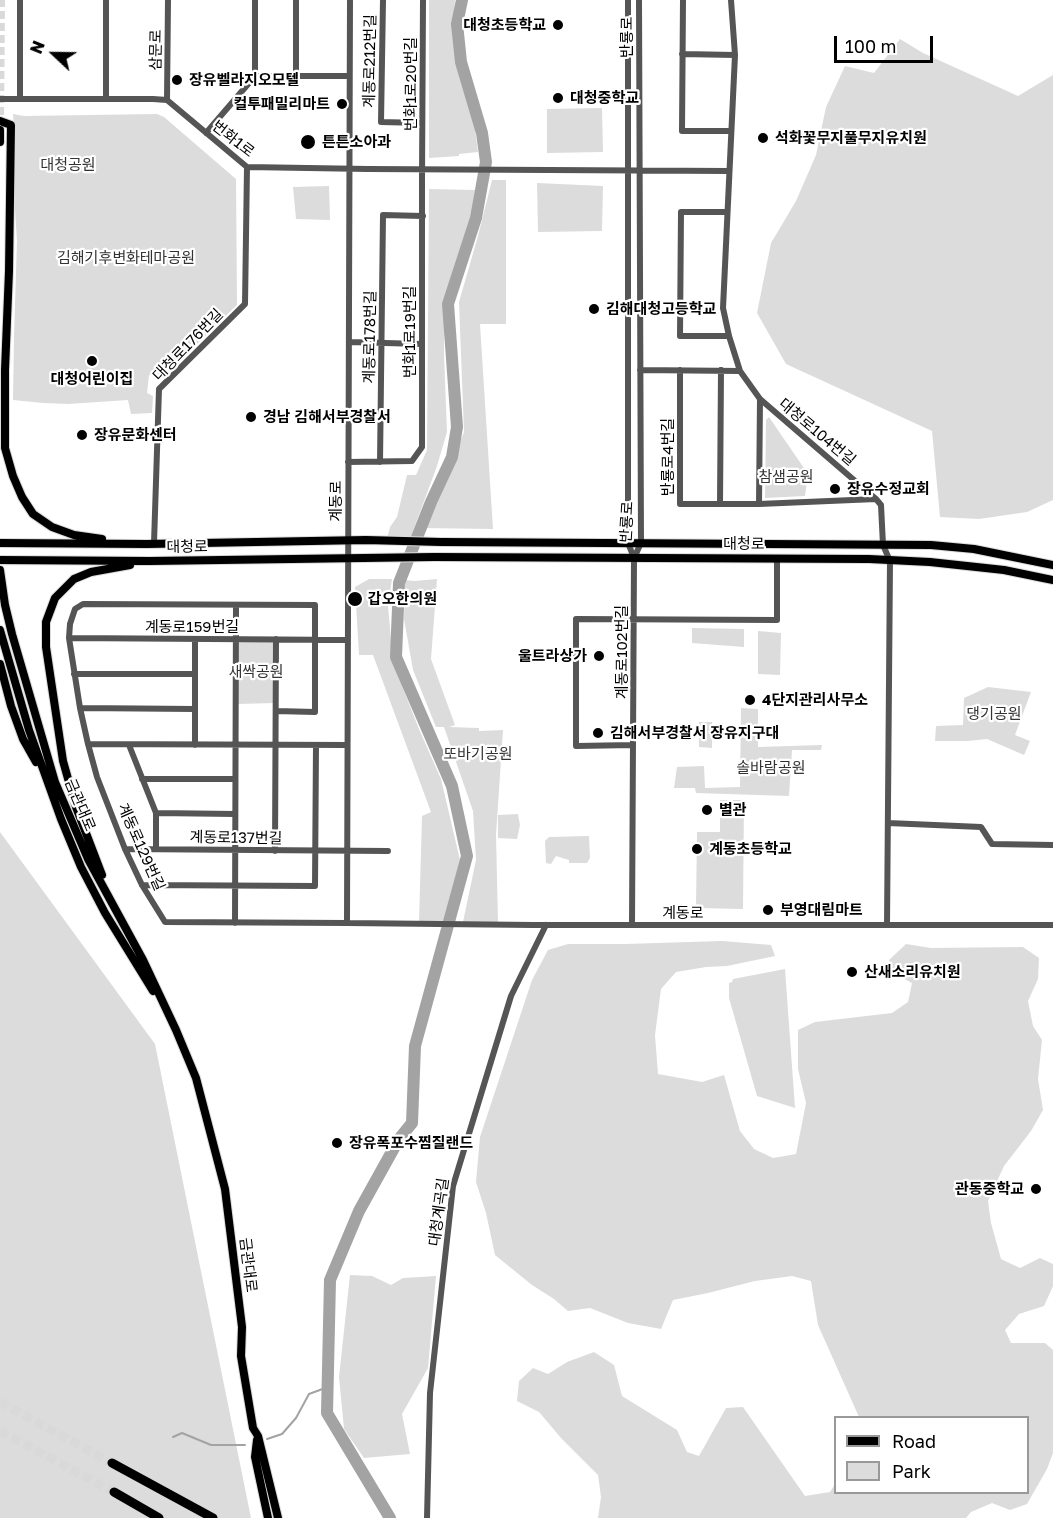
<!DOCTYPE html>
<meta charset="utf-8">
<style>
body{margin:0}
#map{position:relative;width:1053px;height:1518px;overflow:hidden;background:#fff;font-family:"Golos Text",sans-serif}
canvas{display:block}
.legend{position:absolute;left:834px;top:1416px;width:195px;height:78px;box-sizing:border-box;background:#fff;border:2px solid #999;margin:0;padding:8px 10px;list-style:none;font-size:18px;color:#000}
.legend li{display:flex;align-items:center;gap:12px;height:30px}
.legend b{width:30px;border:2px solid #999}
.north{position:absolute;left:24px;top:24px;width:60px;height:60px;-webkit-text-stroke:4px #fff;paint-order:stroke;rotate:292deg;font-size:16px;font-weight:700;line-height:24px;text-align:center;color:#000}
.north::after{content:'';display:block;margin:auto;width:21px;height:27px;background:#000;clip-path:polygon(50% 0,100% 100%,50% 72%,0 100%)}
.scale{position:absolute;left:834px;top:36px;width:99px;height:27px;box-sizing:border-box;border:3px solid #000;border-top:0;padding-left:8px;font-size:18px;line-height:21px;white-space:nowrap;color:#000;-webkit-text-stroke:4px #fff;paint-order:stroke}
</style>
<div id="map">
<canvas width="1053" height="1518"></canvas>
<ul class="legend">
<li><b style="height:8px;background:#000"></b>Road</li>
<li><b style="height:16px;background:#dcdcdc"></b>Park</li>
</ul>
<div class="north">N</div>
<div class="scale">100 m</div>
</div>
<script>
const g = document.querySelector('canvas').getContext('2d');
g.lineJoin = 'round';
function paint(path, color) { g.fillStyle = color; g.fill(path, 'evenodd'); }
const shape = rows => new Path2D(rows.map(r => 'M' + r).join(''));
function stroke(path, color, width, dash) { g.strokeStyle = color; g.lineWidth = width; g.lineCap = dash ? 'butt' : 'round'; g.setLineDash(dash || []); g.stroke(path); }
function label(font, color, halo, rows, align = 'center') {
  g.font = font + ' "Golos Text","Noto Sans KR",sans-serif'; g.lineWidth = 4.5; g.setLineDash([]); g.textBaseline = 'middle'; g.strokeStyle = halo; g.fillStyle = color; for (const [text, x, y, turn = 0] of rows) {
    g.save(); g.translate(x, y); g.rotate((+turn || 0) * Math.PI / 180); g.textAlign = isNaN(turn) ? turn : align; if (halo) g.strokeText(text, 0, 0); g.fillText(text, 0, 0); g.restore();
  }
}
paint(shape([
 [429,0,455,0,453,29,458,55,473,114,478,152,459,154,459,156,429,158],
 [900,39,923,53,1018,96,1053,75,1053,500,1027,512,979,519,940,517,932,431,786,364,757,313,771,243,796,201,816,155,826,107,845,66,874,73],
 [602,108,603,152,547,153,547,109],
 [13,114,24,116,157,114,164,117,236,179,237,305,163,377,149,375,147,393,153,396,152,413,131,414,128,400,68,404,43,403,13,400,14,337,17,241,14,194,15,144],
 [492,180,506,180,506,324,480,324,493,529,422,528,441,491,464,432,459,302,478,236],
 [537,183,603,186,602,231,538,232],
 [329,186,330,220,296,219,293,187],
 [429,189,475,190,471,219,444,301,444,355,447,432,437,466,410,539,387,539,390,527,397,517,407,475,416,475,427,450],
 [769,417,808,474,805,496,765,498,766,420],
 [369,579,392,579,388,606,393,663,419,729,441,779,460,860,445,921,419,923,422,816,431,812,373,655,359,655,355,587],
 [437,579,431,659,455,725,449,727,479,728,479,731,503,730,496,835,498,922,463,922,476,860,473,811,444,727,436,727,413,670,404,619,405,580,414,581],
 [692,628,744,629,744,647,692,643],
 [758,631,781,633,780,675,758,674],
 [238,640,275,640,275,703,237,704],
 [988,687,1031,692,1015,735,1030,741,1024,755,987,739,968,741,935,741,936,726,963,725,964,698],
 [741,708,758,709,758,747,822,745,821,750,792,750,789,796,696,793,695,788,674,788,677,767,704,766,705,788,740,787],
 [699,722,712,722,712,748,699,747],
 [720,800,744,800,743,909,696,908,697,832,720,832],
 [518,814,520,825,517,839,498,838,498,815],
 [0,832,155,1044,251,1518,0,1518],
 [589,836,590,858,587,863,569,863,569,860,556,856,551,864,546,863,545,841,549,837],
 [722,941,771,945,775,956,727,966,706,967,676,972,661,989,655,1035,658,1074,702,1082,724,1075,740,1131,754,1149,773,1158,796,1154,806,1103,798,1069,798,1030,815,1022,892,1013,908,1002,912,983,893,973,889,960,906,944,931,948,1023,947,1039,958,1038,979,1028,1001,1033,1026,1042,1040,1038,1079,1043,1110,1031,1131,1004,1166,988,1201,991,1223,1001,1259,1020,1268,1040,1258,1053,1264,1053,1286,1044,1306,1019,1314,1005,1330,1011,1343,1045,1343,1053,1350,1053,1453,1047,1469,1027,1504,1010,1510,992,1503,971,1512,966,1518,598,1518,601,1497,598,1475,561,1438,539,1412,517,1401,519,1381,533,1368,548,1374,567,1362,594,1352,614,1365,622,1396,677,1430,687,1452,699,1456,726,1408,743,1407,805,1496,830,1492,835,1484,836,1492,1028,1492,1028,1418,859,1417,818,1325,811,1281,792,1276,755,1281,708,1293,673,1300,661,1329,628,1323,590,1308,568,1311,554,1299,532,1285,495,1255,486,1213,476,1182,480,1137,532,980,548,950,568,944,625,944],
 [785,969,795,1108,757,1096,729,998,729,983,732,982,733,979],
 [350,1275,372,1276,391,1285,403,1278,436,1276,428,1368,402,1414,410,1454,364,1458,344,1429,339,1377]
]), '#dcdcdc');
stroke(shape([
 [173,1437,182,1433,211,1445,245,1445],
 [267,1439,282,1434,296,1418,309,1394,328,1387]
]), '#a3a3a3', 2);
stroke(shape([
 [390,1518,327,1413,330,1280,359,1211,399,1139,412,1123,415,1046,467,856,452,786,396,657,399,583,431,502,452,457,457,427,448,304,476,218,486,162,482,133,461,62,457,24,462,0]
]), '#a3a3a3', 12);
stroke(shape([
 [0,127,1,0]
]), '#d9d9d9', 8, [8, 4]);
stroke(shape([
 [0,1402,112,1463],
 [0,1431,114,1492]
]), '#d9d9d9', 9, [9, 4.5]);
const major = shape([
 [0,121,11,125,9,271,5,370,5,448,13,476,22,497,33,514,52,527,74,535,102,539],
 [0,142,0,130],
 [0,543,147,544,366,540,441,542,931,545,974,549,1053,565],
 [0,560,150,561,434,557,869,559,930,562,1004,570,1053,580],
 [0,570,5,605,12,634,55,782,88,859,143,960,176,1030,196,1078,225,1189,242,1327,241,1356,253,1428,258,1436,278,1518],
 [0,630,29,730,61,819,81,867,105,913,153,991],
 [0,664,11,706,23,739,36,762],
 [102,875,76,807,63,761,46,647,46,622,55,598,74,579,91,572,130,565],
 [257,1440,255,1457,268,1518]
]);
const highway = shape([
 [112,1463,213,1518],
 [114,1492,159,1518]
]);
stroke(major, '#dbdbdb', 10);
stroke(highway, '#dbdbdb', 11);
stroke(shape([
 [20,0,20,99],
 [296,0,296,77],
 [350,0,347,923,534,925,1053,925],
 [383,0,381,122,422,123],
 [628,0,628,543,634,558],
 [683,0,682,131,731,131],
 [731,0,735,55,723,308,729,336,740,371,760,399,876,499,881,505,883,545,890,561,887,925],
 [682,54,735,55],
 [255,76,349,76],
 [0,99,153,99,167,100,247,167,368,169,729,171],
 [106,99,106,0],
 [167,100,168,0],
 [206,133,255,76,255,0],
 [727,212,681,212,680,336,729,336],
 [349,342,421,344],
 [640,370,740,371],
 [680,370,680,504,759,504,876,499],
 [348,462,412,461,422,447,422,179,423,0],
 [380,462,383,215,423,216],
 [720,504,721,370],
 [759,504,760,399],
 [154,543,159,389,245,304,247,167],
 [69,638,348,640],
 [74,674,195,674],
 [80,708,195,709],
 [276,711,315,712,315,605,83,604,75,609,70,624,69,638,80,708,88,744,97,777,125,849,142,885,165,922,347,923],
 [88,744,347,745],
 [129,745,156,813,156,849],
 [195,745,195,639],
 [633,745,576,746,576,619,777,620,777,558],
 [142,779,235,779],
 [156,813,235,814],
 [888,823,981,827,992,844,1053,845],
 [125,849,388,851],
 [275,851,276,639],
 [142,885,315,886,316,745],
 [235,923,236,605],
 [632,925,634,558,641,543,639,0],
 [427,1518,430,1393,453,1186,511,996,546,925]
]), '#555', 6);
stroke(major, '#000', 8);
stroke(highway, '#000', 9);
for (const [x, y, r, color] of [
 [558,25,6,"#000"],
 [177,80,6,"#000"],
 [558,98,6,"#000"],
 [342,104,6,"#000"],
 [763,138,6,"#000"],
 [308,142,8,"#000"],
 [594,309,6,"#000"],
 [92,361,6,"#000"],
 [251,417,6,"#000"],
 [82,435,6,"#000"],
 [835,489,6,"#000"],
 [355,599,8,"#000"],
 [599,656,6,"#000"],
 [750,700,6,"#000"],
 [598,733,6,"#000"],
 [707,810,6,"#000"],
 [697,849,6,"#000"],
 [768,910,6,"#000"],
 [852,972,6,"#000"],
 [337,1143,6,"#000"],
 [1036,1189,6,"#000"]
]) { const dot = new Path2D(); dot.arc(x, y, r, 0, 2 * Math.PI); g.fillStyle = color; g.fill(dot); stroke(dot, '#fff', 2); }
label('bold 15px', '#000', '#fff', [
 ["대청초등학교",546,25,"right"],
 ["장유벨라지오모텔",189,80],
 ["대청중학교",570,98],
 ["컬투패밀리마트",330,104,"right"],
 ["석화꽃무지풀무지유치원",775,138],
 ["튼튼소아과",322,142],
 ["김해대청고등학교",606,309],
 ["대청어린이집",92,379,"center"],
 ["경남 김해서부경찰서",263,417],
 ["장유문화센터",94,435],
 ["장유수정교회",847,489],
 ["갑오한의원",368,599],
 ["울트라상가",587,656,"right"],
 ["4단지관리사무소",762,700],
 ["김해서부경찰서 장유지구대",610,733],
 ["별관",719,810],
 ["계동초등학교",709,849],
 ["부영대림마트",780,910],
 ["산새소리유치원",864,972],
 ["장유폭포수찜질랜드",349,1143],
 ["관동중학교",1024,1189,"right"]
], 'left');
label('15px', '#000', '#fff', [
 ["반룡로",627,37,-90],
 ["삼문로",156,50,-89],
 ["계동로212번길",370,61,-89],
 ["번화1로20번길",411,84,-90],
 ["번화1로",233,139,38],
 ["번화1로19번길",410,332,-90],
 ["계동로178번길",370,337,-89],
 ["대청로176번길",188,345,-46],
 ["대청로104번길",817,432,40],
 ["반룡로4번길",668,457,-90],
 ["계동로",336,501,-90],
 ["반룡로",627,522,-87],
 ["대청로",744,544],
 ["대청로",187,547,-1],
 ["계동로159번길",192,627],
 ["계동로102번길",622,652,-90],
 ["금관대로",80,805,67],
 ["계동로137번길",236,838,1],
 ["계동로129번길",141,847,66],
 ["계동로",683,913],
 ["대청계곡길",439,1212,-82],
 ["금관대로",248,1265,83]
]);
label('15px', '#333', '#fff', [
 ["대청공원",68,165],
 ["김해기후변화테마공원",126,258],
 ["참샘공원",786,477],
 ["새싹공원",256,672],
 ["댕기공원",994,714],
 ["또바기공원",478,754],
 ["솔바람공원",771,768]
]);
</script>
